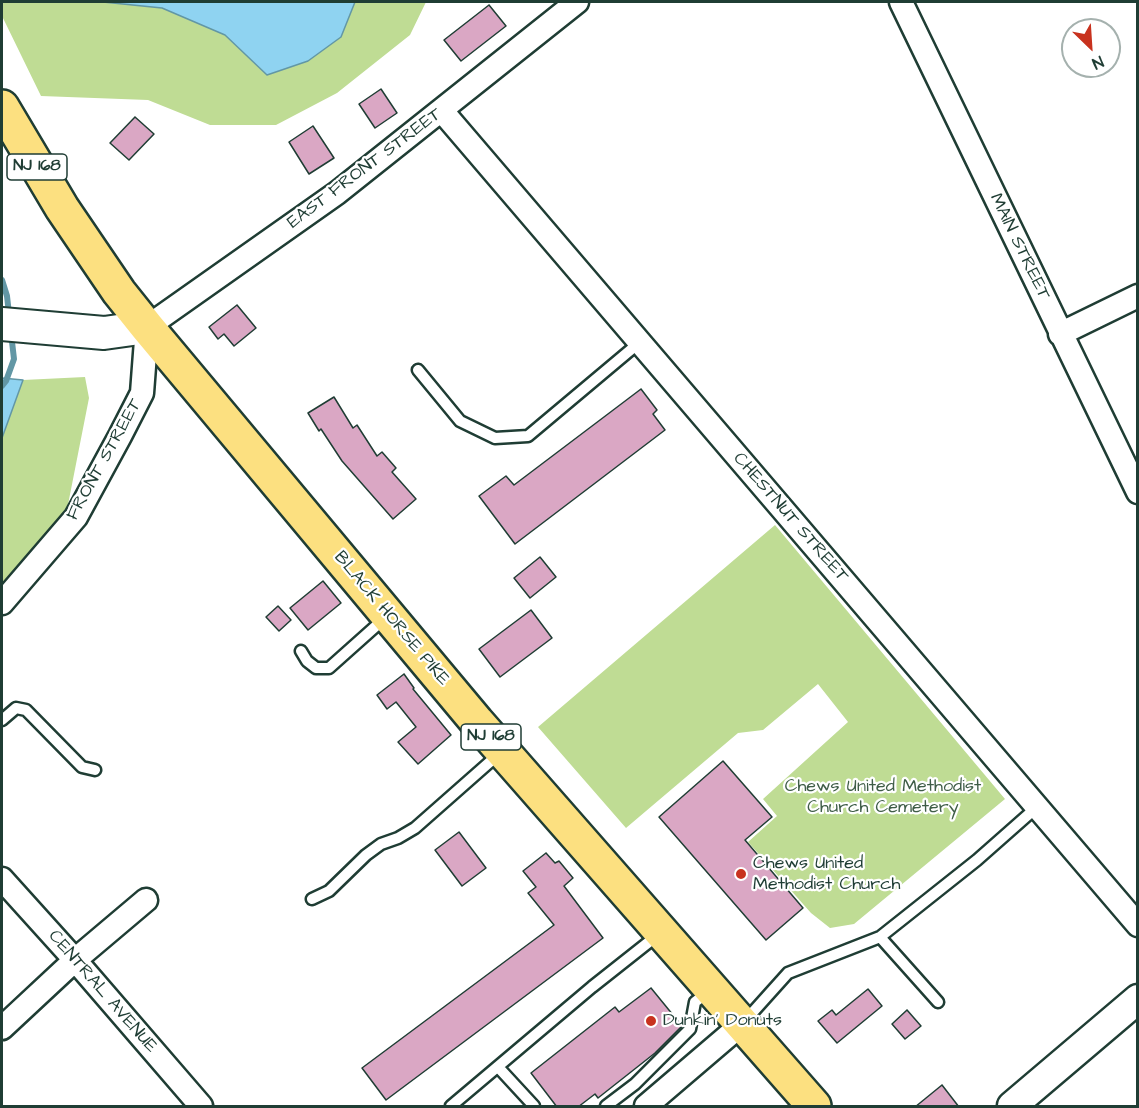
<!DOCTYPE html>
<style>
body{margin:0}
#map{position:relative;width:1139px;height:1108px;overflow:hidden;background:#fff;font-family:"Architects Daughter",sans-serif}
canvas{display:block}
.frame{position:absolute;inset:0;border:3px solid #1f3d34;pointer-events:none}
.north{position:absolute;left:1061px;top:18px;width:60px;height:60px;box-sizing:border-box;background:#fff;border:2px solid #a5b1ae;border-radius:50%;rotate:155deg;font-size:16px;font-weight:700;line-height:24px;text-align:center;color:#1f3d34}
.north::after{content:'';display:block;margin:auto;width:21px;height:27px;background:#c8321e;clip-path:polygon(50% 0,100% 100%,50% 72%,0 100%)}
</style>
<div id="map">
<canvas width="1139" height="1108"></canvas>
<div class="frame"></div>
<div class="north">N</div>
</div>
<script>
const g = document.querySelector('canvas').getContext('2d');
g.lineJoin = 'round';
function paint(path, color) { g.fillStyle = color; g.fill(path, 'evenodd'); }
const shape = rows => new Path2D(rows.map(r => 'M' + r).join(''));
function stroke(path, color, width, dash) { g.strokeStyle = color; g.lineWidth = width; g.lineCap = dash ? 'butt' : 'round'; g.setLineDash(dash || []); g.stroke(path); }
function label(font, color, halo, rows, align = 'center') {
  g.font = font + ' "Architects Daughter",sans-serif'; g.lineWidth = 4.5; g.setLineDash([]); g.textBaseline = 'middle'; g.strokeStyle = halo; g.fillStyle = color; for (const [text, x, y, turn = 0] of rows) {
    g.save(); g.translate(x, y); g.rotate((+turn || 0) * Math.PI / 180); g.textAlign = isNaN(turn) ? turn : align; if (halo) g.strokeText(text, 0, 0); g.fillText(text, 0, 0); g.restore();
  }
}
paint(shape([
 [2,2,103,2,162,8,225,35,267,75,341,37,355,2,426,2,410,35,337,93,276,125,210,125,148,100,41,96,2,16],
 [85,377,89,398,63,530,2,590,2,438,23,380],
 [775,525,1005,799,854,924,830,928,811,913,748,842,777,816,763,799,848,722,818,684,763,730,738,733,626,828,538,727]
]), '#bfdc94');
const water = shape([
 [103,2,355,2,341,37,308,61,267,75,225,35,162,8,103,2],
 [2,378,23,380,2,438,2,378]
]);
paint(water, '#8fd3f1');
stroke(water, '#6297a5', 1.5);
stroke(shape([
 [2,280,7,296,9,314],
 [2,386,6,381,14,359,11,333]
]), '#6297a5', 6);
const building = shape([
 [489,5,506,26,461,61,444,40,489,5],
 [381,89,397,113,375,128,359,104,381,89],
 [135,117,154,134,129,160,110,143,135,117],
 [313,126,334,158,309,174,289,142,313,126],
 [237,305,256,328,234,346,224,334,218,339,209,327,237,305],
 [641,389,657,410,653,414,665,430,515,544,479,496,506,476,514,485,641,389],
 [334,397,353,428,357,425,377,456,382,452,396,468,392,472,416,499,393,519,342,461,321,429,319,431,308,413,334,397],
 [540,557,556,577,530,598,514,578,540,557],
 [323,581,341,603,308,630,290,608,323,581],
 [278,606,291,620,279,631,266,617,278,606],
 [531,610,552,638,500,677,479,649,531,610],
 [404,674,414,688,413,689,451,735,418,764,398,742,416,727,396,702,387,709,377,695,404,674],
 [723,761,772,817,745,840,803,908,766,940,659,817,723,761],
 [459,832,486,868,462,886,435,850,459,832],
 [546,853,555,863,559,861,573,878,564,886,603,938,386,1100,362,1068,554,925,528,893,536,887,523,871,546,853],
 [651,988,682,1026,655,1053,598,1098,595,1094,578,1107,557,1107,531,1073,615,1007,619,1012,651,988],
 [868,989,882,1006,837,1043,818,1021,832,1010,836,1015,868,989],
 [907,1010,921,1026,905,1039,892,1024,907,1010],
 [942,1085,959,1107,915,1107,942,1085]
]);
paint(building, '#daa7c4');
stroke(building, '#1f3d34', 1.5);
const service = shape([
 [418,370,460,421,495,438,528,436,640,342],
 [301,651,307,661,316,668,329,668,385,618],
 [2,720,16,708,26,710,82,767,95,770],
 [312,899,329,891,366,855,381,844,398,838,415,828,500,753],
 [880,937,938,1002],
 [744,1022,788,973,880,937,977,860,1037,807],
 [498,1067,534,1106],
 [451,1106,592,987,659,934],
 [606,1106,635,1084,690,1029,695,1002,708,992]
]);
const minor = shape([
 [901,2,1138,492],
 [442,111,1138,925],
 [1060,334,1138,296],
 [2,603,76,517,120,436,142,393,147,327,337,193,577,2],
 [2,879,75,960,201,1106],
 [2,1028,75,960,146,900],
 [646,1106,742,1024]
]);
const tertiary = shape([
 [1012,1106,1138,999]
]);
const secondary = shape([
 [2,324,104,333,147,327]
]);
const primary = shape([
 [2,107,62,208,119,292,147,327,477,722,814,1106]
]);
stroke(service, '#1f3d34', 15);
stroke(minor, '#1f3d34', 27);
stroke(tertiary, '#1f3d34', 33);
stroke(secondary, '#1f3d34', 36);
stroke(primary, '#1f3d34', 38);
stroke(service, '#fff', 10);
stroke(minor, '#fff', 22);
stroke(tertiary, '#fff', 28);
stroke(secondary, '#fff', 32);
stroke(primary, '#fce080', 33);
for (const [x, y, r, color] of [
 [741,874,6,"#c8321e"],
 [651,1021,6,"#c8321e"]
]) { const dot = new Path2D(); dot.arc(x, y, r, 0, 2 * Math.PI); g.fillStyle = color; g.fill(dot); stroke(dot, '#fff', 2); }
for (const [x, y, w] of [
 [37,167,60],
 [491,737,60]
]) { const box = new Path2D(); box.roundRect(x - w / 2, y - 13, w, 26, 4.5); g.fillStyle = '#fff'; g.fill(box); stroke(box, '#1f3d34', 1.5); }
label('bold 16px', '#1f3d34', null, [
 ["NJ 168",37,167],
 ["NJ 168",491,737]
]);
label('18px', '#1f3d34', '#fff', [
 ["EAST FRONT STREET",365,169,-37],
 ["MAIN STREET",1019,247,64],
 ["FRONT STREET",105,460,-61],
 ["CHESTNUT STREET",790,518,49],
 ["BLACK HORSE PIKE",391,619,50],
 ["CENTRAL AVENUE",102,992,49]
]);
label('18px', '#3f5d47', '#fff', [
 ["Chews United Methodist",883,787],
 ["Church Cemetery",883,808]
]);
label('18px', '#1f3d34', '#fff', [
 ["Chews United",753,864],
 ["Methodist Church",753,885],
 ["Dunkin' Donuts",663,1021]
], 'left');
</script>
